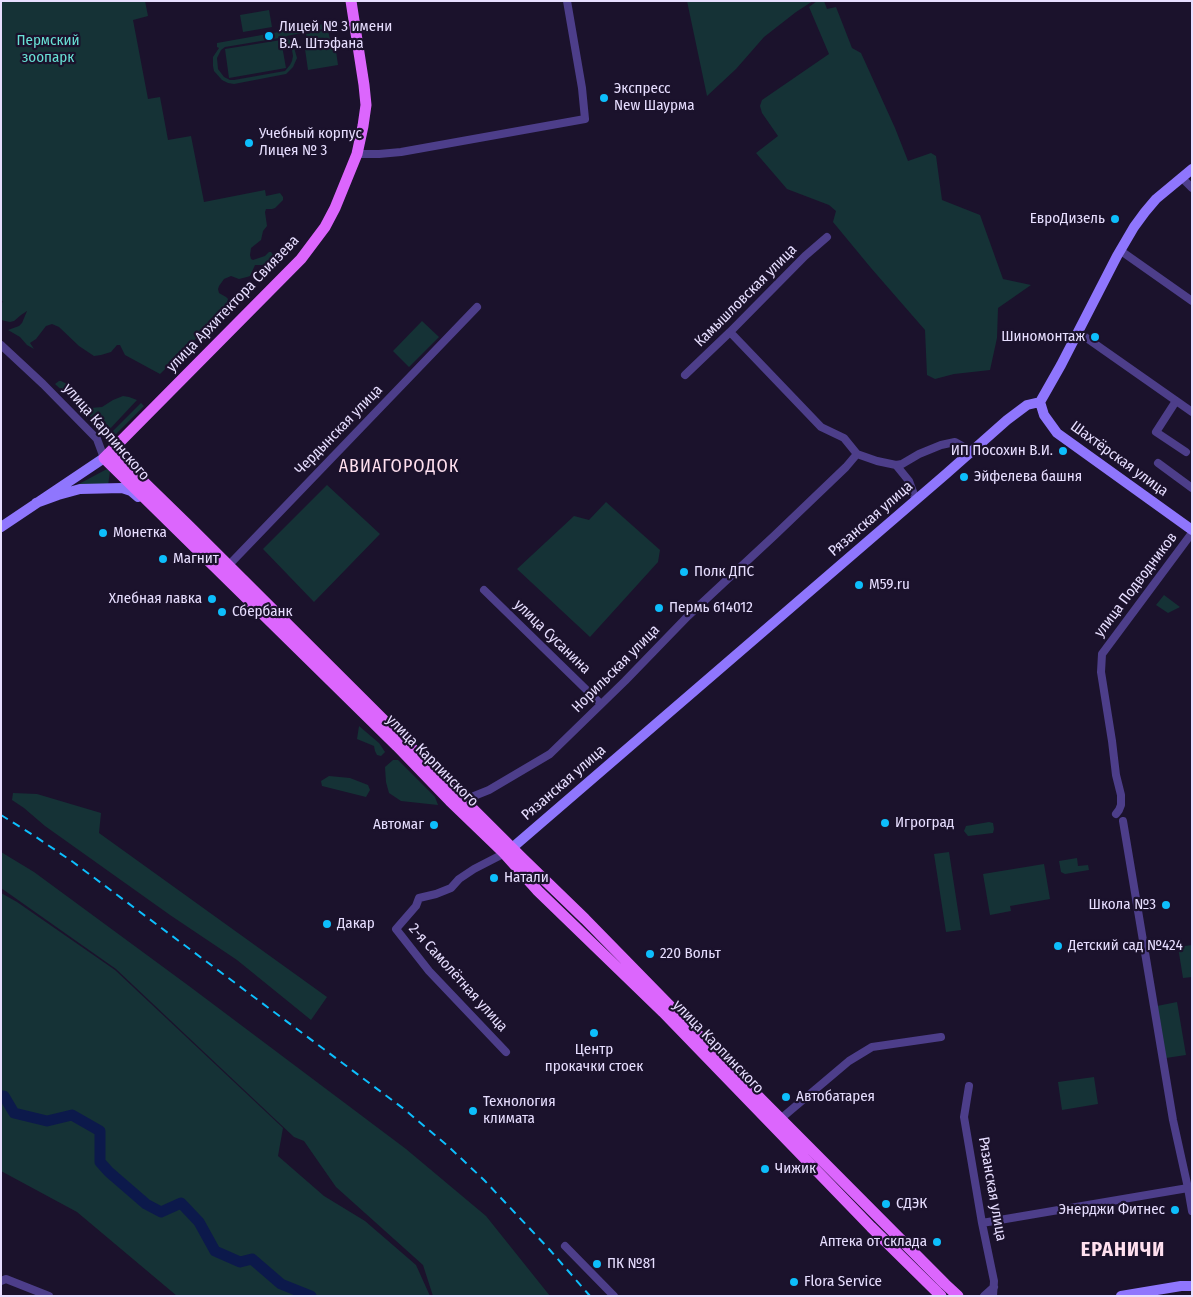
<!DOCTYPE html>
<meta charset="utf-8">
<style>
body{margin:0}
#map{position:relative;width:1193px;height:1297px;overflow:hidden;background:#1b122c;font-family:"Fira Sans Condensed",sans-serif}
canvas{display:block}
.frame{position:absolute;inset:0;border:2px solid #e7deff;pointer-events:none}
</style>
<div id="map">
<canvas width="1193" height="1297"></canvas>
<div class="frame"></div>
</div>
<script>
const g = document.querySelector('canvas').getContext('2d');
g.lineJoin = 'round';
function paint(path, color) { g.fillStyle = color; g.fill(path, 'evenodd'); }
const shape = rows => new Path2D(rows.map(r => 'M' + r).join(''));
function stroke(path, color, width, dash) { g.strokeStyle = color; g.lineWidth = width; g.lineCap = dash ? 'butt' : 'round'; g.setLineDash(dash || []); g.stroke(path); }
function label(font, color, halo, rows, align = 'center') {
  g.font = font + ' "Fira Sans Condensed",sans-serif'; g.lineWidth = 4.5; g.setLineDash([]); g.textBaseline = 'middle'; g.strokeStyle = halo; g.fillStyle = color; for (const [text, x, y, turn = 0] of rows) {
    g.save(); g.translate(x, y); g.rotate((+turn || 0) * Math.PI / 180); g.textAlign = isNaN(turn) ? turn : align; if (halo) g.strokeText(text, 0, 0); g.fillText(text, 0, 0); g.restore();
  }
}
paint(shape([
 [1,1,145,1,148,16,133,20,148,99,160,97,168,140,191,136,204,202,265,190,266,196,280,193,283,197,283,200,275,208,272,209,266,209,265,212,267,226,263,231,261,240,251,248,250,255,251,259,253,260,265,256,269,252,271,252,273,255,270,263,267,265,255,265,250,276,247,277,239,279,231,276,224,279,219,286,218,289,219,293,226,297,228,299,225,310,160,374,125,355,120,345,117,345,111,352,101,355,94,356,79,346,59,327,52,324,46,326,36,339,30,343,34,349,27,345,20,337,8,330,19,326,22,323,27,311,21,315,14,321,10,322,1,320,1,305,3,301,1,302],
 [687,1,813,1,796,12,764,37,736,69,707,96],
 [817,1,824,1,827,9,836,7,852,48,861,53,895,128,908,161,931,153,936,156,942,200,980,215,1003,279,1031,285,998,308,997,338,990,370,954,374,935,379,927,375,925,330,871,268,833,222,836,211,829,205,787,189,756,153,778,136,762,113,760,106,762,100,829,54,809,7],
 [269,10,272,27,243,32,240,15],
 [329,23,329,28,286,36,293,44,297,58,293,67,286,74,234,84,228,83,222,80,214,71,213,66,213,57,219,48,217,47,217,43],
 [279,38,286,41,292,50,293,56,292,61,290,65,285,71,234,80,230,80,224,77,218,69,217,58,221,50,225,47],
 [328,30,331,44,319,46,335,44,338,65,308,70,305,49,309,48,306,34],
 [281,40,286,68,229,78,225,49],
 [422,321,439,337,409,367,393,351],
 [59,381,61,381,67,384,91,408,102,407,113,400,123,396,129,397,137,400,107,432,55,384],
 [141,403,144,406,113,437,110,434],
 [107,469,110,471,108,486,75,486],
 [327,485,380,534,314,602,263,549],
 [606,502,660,550,658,562,590,637,517,569,574,516,589,520],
 [1164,595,1180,607,1168,613,1156,605],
 [359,726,379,743,385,752,381,756,377,755,375,751,374,746,357,739],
 [393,760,398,760,435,797,438,805,401,801,389,793,386,782,385,767],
 [329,776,350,778,368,785,370,790,366,797,322,786,321,781],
 [13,793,37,794,101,813,99,833,327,997,311,1020,237,960,170,915,45,826,24,808,12,800],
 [989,822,993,823,994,829,993,833,968,836,964,831,966,826],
 [1,852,34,872,189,986,406,1149,486,1216,550,1296,433,1296,423,1265,336,1187,304,1141,294,1137,116,969,1,888],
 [949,852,961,930,946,932,934,854],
 [1077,858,1078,866,1088,865,1089,870,1065,874,1061,872,1059,861],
 [1044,864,1050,899,1010,906,1011,911,990,915,983,874],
 [1,893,17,902,115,970,283,1128,278,1156,324,1196,365,1221,416,1265,430,1296,177,1296,77,1212,1,1171],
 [1192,945,1192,977,1183,978,1178,947],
 [1177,1002,1186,1055,1166,1058,1157,1006],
 [1094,1077,1098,1104,1062,1110,1058,1082]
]), '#153236');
stroke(shape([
 [1,1096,4,1096,14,1113,47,1121,72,1115,100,1131,100,1162,109,1172,146,1204,161,1212,181,1203,199,1222,215,1251,240,1262,252,1259,281,1284,311,1296]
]), '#0c194b', 11);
stroke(shape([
 [357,154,379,154,401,152,585,119,582,88,567,1],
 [1182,178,1192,188],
 [1121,251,1192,301],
 [730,332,821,427,844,438,857,454,877,461,896,465,909,481,916,500],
 [1078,332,1192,412],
 [1,345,43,384,97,439,104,458],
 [685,375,730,332,805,256,827,237],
 [1176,401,1156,432,1186,452],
 [1158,463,1192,488],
 [896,465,902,464,919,454,941,445,955,442,971,451],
 [226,568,477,307],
 [484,590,601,704],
 [466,803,474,796,489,790,550,754,625,681,688,616,775,535,846,467,857,454],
 [1116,814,1119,810,1121,805,1121,795,1116,775,1112,741,1101,672,1102,654,1192,533],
 [1123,821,1173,1120,1188,1188,1192,1211],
 [506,1052,429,971,396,929,416,906,419,898,436,894,451,888,459,879,474,869,507,852],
 [969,1086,964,1117,982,1223,994,1281,993,1296],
 [778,1121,849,1061,872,1047,941,1037],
 [982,1223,1188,1188],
 [565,1246,614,1296],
 [1,1281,6,1279,49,1296],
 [984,1296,994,1287]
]), '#4d3e8a', 8);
stroke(shape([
 [1040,402,1044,415,1057,433,1192,530],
 [36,503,58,495,80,489,122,488,131,491,138,497],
 [1,527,104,458],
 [512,848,946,474,1007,420,1027,405,1040,402,1061,365,1117,256,1134,227,1145,212,1156,199,1192,169],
 [1121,1296,1181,1286,1192,1286]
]), '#8f76fd', 10);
stroke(shape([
 [351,1,364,85,366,105,363,126,357,154,335,208,325,227,301,259,104,458,397,746,450,801,504,853,538,891,663,1012,871,1227,941,1296],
 [112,451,190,527,523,859,585,919,762,1100,945,1284,958,1296]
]), '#dc66fd', 11);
stroke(shape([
 [1,815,33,835,73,862,404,1109,449,1147,484,1180,549,1249,590,1296]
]), '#0dbefc', 2, [8, 6]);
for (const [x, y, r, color] of [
 [269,36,5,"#0dbefc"],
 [604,98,5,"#0dbefc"],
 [249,143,5,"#0dbefc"],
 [1115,219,5,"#0dbefc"],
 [1095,337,5,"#0dbefc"],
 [1063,451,5,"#0dbefc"],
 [964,477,5,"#0dbefc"],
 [103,533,5,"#0dbefc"],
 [163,559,5,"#0dbefc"],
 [684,572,5,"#0dbefc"],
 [859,585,5,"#0dbefc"],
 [212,599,5,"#0dbefc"],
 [659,608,5,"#0dbefc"],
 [222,612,5,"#0dbefc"],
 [885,823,5,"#0dbefc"],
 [434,825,5,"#0dbefc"],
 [494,878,5,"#0dbefc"],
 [1166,905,5,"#0dbefc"],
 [327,924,5,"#0dbefc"],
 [1058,946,5,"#0dbefc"],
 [650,954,5,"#0dbefc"],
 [594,1033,5,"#0dbefc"],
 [786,1097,5,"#0dbefc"],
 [473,1111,5,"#0dbefc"],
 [765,1169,5,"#0dbefc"],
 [886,1204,5,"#0dbefc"],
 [1175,1210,5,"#0dbefc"],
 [937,1242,5,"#0dbefc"],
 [597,1264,5,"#0dbefc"],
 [794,1282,5,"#0dbefc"]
]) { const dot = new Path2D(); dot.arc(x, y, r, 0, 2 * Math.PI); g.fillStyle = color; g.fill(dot); stroke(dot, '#1b122c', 2); }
label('15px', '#e7deff', '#1b122c', [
 ["Лицей № 3 имени",279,27],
 ["В.А. Штэфана",279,44],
 ["Экспресс",614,89],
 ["New Шаурма",614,106],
 ["Учебный корпус",259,134],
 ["Лицея № 3",259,151],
 ["ЕвроДизель",1105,219,"right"],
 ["Шиномонтаж",1085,337,"right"],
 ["ИП Посохин В.И.",1053,451,"right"],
 ["Эйфелева башня",974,477],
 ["Монетка",113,533],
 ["Магнит",173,559],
 ["Полк ДПС",694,572],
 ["M59.ru",869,585],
 ["Хлебная лавка",202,599,"right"],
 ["Пермь 614012",669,608],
 ["Сбербанк",232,612],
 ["Игроград",895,823],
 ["Автомаг",424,825,"right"],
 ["Натали",504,878],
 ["Школа №3",1156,905,"right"],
 ["Дакар",337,924],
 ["Детский сад №424",1068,946],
 ["220 Вольт",660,954],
 ["Центр",594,1050,"center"],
 ["прокачки стоек",594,1067,"center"],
 ["Автобатарея",796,1097],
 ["Технология",483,1102],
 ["климата",483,1119],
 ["Чижик",775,1169],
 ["СДЭК",896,1204],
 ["Энерджи Фитнес",1165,1210,"right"],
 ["Аптека от склада",927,1242,"right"],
 ["ПК №81",607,1264],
 ["Flora Service",804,1282]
], 'left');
label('15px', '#68e0d5', '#1b122c', [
 ["Пермский",48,41],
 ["зоопарк",48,58]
]);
label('15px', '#e7deff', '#1b122c', [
 ["Камышловская улица",746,296,-45],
 ["улица Архитектора Свиязева",233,304,-46],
 ["Чердынская улица",339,430,-46],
 ["улица Карпинского",106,432,49],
 ["Шахтёрская улица",1119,459,36],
 ["Рязанская улица",871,519,-41],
 ["улица Подводников",1136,585,-53],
 ["улица Сусанина",552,637,44],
 ["Норильская улица",616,669,-45],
 ["улица Карпинского",432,761,45],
 ["Рязанская улица",564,783,-41],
 ["2-я Самолётная улица",458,978,48],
 ["улица Карпинского",718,1047,46],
 ["Рязанская улица",992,1189,80]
]);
g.letterSpacing = '1px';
label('18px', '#ffe0ef', '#1b122c', [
 ["АВИАГОРОДОК",399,467]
]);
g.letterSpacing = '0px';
g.letterSpacing = '1px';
label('bold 20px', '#ffe0ef', '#1b122c', [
 ["ЕРАНИЧИ",1123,1250]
]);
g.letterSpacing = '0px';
</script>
